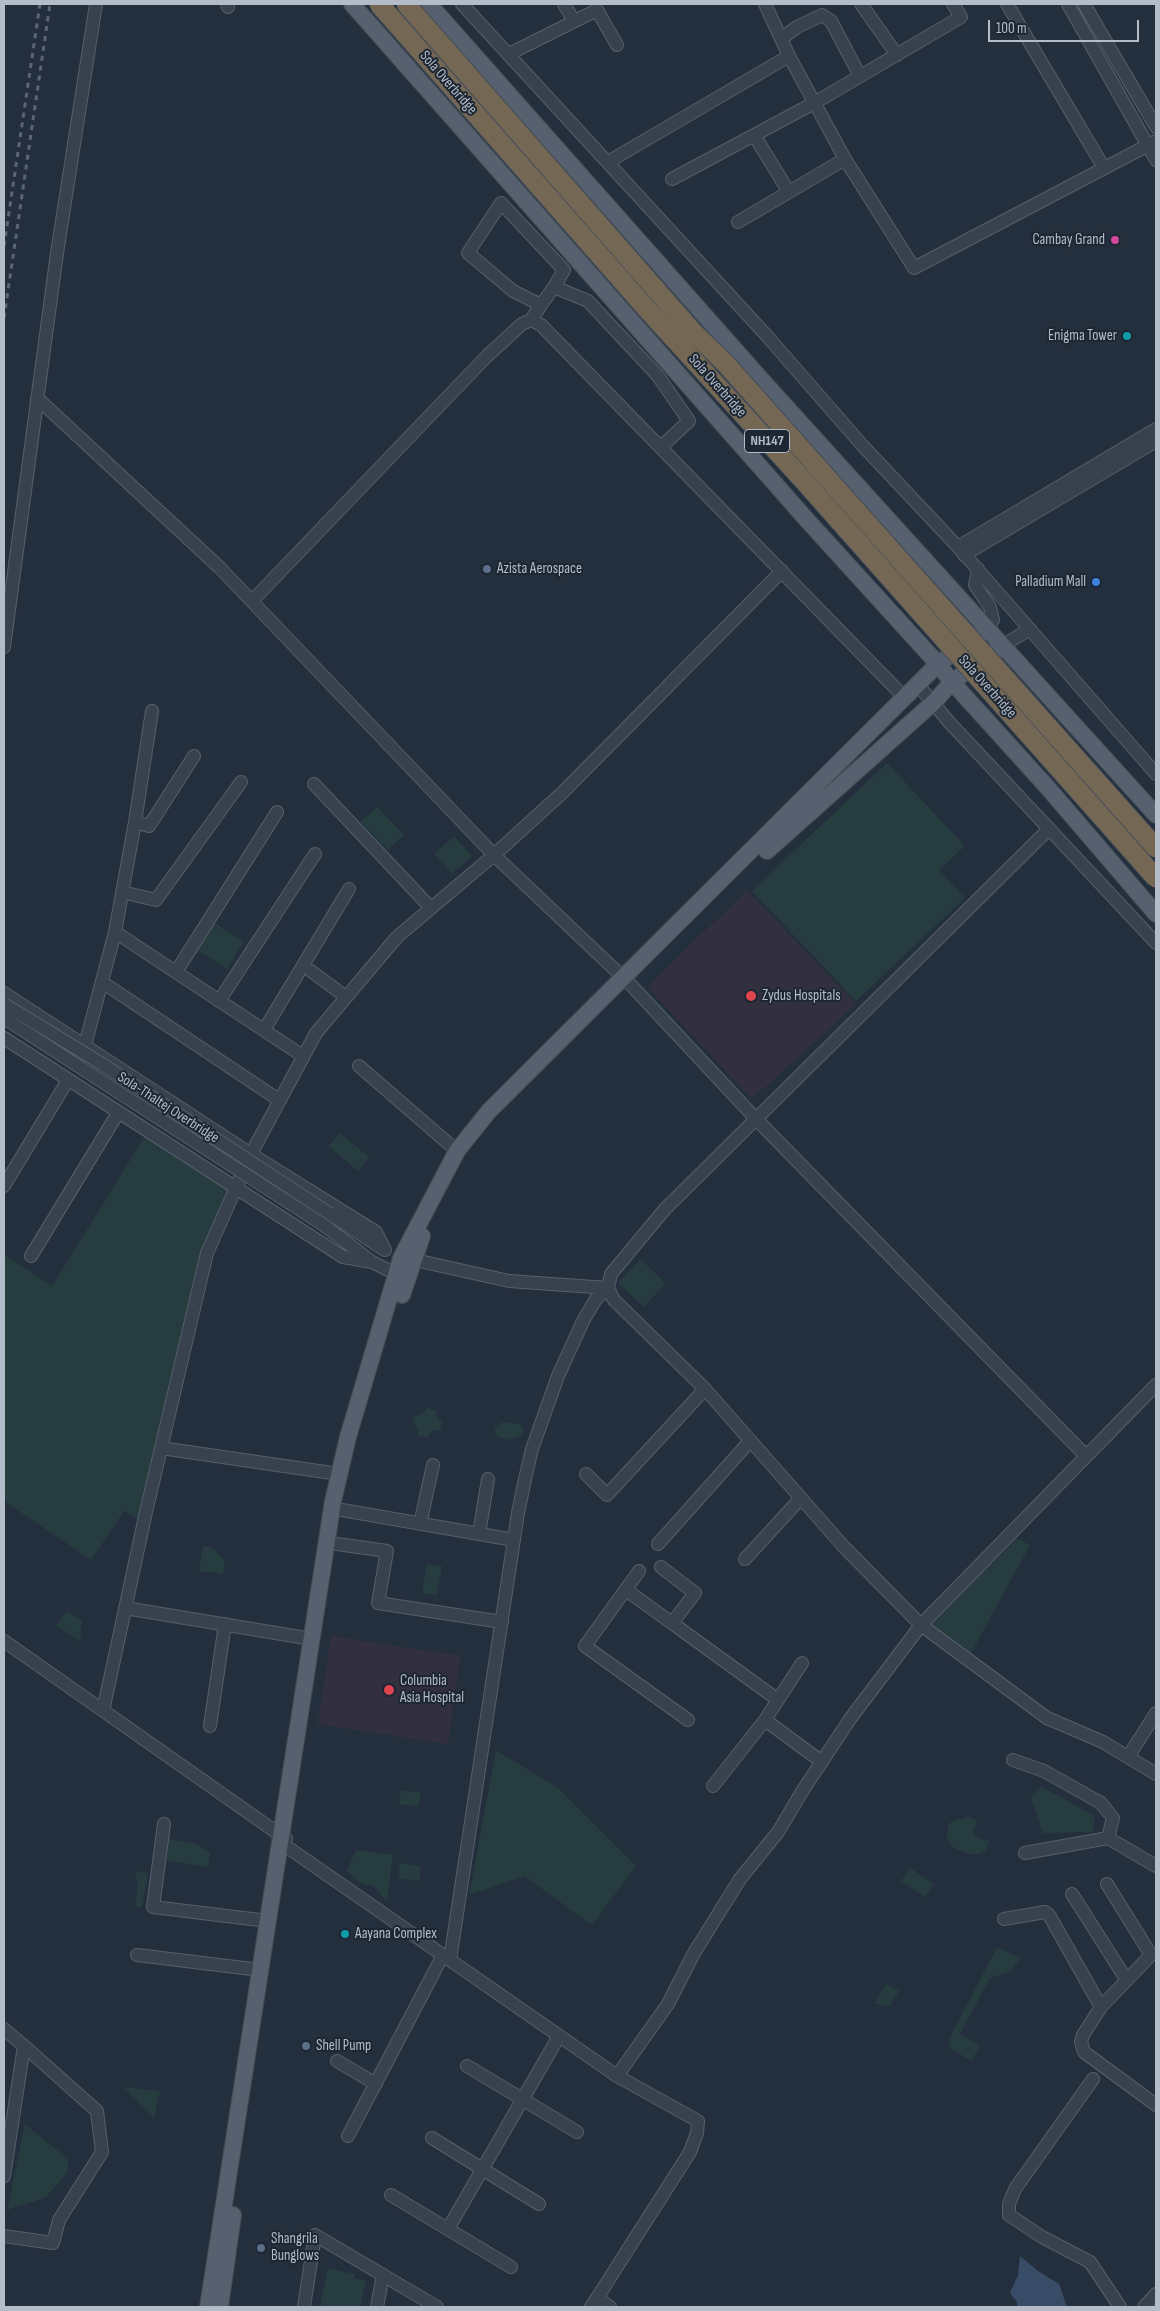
<!DOCTYPE html>
<style>
body{margin:0}
#map{position:relative;width:1160px;height:2311px;overflow:hidden;background:#242f3e;font-family:"Sofia Sans Condensed",sans-serif}
canvas{display:block}
.frame{position:absolute;inset:0;border:5px solid #b4bcc9;pointer-events:none}
.scale{position:absolute;left:988px;top:20px;width:151px;height:22px;box-sizing:border-box;border:2px solid #b4bcc9;border-top:0;padding-left:6px;font-size:15px;line-height:18px;white-space:nowrap;color:#b4bcc9;-webkit-text-stroke:4px #1d2633;paint-order:stroke}
</style>
<div id="map">
<canvas width="1160" height="2311"></canvas>
<div class="frame"></div>
<div class="scale">100 m</div>
</div>
<script>
const g = document.querySelector('canvas').getContext('2d');
g.lineJoin = 'round';
function paint(path, color) { g.fillStyle = color; g.fill(path, 'evenodd'); }
const shape = rows => new Path2D(rows.map(r => 'M' + r).join(''));
function stroke(path, color, width, dash) { g.strokeStyle = color; g.lineWidth = width; g.lineCap = dash ? 'butt' : 'round'; g.setLineDash(dash || []); g.stroke(path); }
function label(font, color, halo, rows, align = 'center') {
  g.font = font + ' "Sofia Sans Condensed",sans-serif'; g.lineWidth = 4; g.setLineDash([]); g.textBaseline = 'middle'; g.strokeStyle = halo; g.fillStyle = color; for (const [text, x, y, turn = 0] of rows) {
    g.save(); g.translate(x, y); g.rotate((+turn || 0) * Math.PI / 180); g.textAlign = isNaN(turn) ? turn : align; if (halo) g.strokeText(text, 0, 0); g.fillText(text, 0, 0); g.restore();
  }
}
paint(shape([
 [747,890,856,1004,752,1099,647,987],
 [331,1636,460,1656,448,1744,318,1724]
]), '#32303f');
paint(shape([
 [887,763,965,846,939,870,965,898,856,1001,752,891],
 [377,807,404,835,388,850,361,822],
 [454,836,472,856,452,874,434,854],
 [214,923,244,942,227,969,196,949],
 [340,1133,369,1157,358,1171,328,1146],
 [145,1136,231,1192,205,1253,141,1521,124,1511,91,1560,4,1501,4,1254,52,1286],
 [640,1259,666,1283,644,1307,618,1283],
 [428,1408,436,1411,437,1417,442,1422,440,1430,432,1431,427,1438,418,1436,418,1427,413,1424,415,1416,422,1414],
 [503,1422,520,1424,524,1429,524,1432,518,1438,508,1440,499,1437,495,1435,495,1428],
 [1017,1538,1030,1545,969,1657,928,1627],
 [203,1546,212,1547,225,1561,223,1574,199,1571],
 [427,1564,442,1566,437,1595,422,1593],
 [67,1611,82,1621,80,1641,56,1626],
 [496,1750,558,1788,636,1866,592,1925,524,1876,469,1895],
 [1042,1787,1095,1816,1092,1832,1043,1833,1031,1797],
 [401,1790,421,1793,419,1807,399,1804],
 [967,1816,977,1821,973,1832,976,1836,985,1841,990,1840,986,1850,978,1854,970,1854,954,1848,947,1839,948,1827,951,1822,957,1819,965,1819],
 [167,1839,197,1844,210,1853,208,1867,164,1860],
 [356,1850,393,1855,387,1902,373,1885,363,1885,347,1871],
 [400,1863,421,1866,419,1881,398,1878],
 [910,1868,934,1884,925,1897,901,1881],
 [137,1871,148,1873,142,1907,135,1906,138,1880,135,1879],
 [997,1947,1021,1958,1010,1972,990,1978,960,2034,980,2046,971,2061,949,2047,950,2037],
 [886,1984,899,1991,890,2006,874,2004],
 [124,2087,160,2091,154,2118],
 [25,2124,68,2159,68,2172,45,2198,7,2210],
 [328,2268,354,2274,354,2278,366,2281,360,2307,320,2307]
]), '#263c3f');
paint(shape([
 [1020,2256,1038,2271,1059,2284,1067,2307,1017,2307,1017,2302,1010,2293,1018,2275]
]), '#394c67');
const minor = shape([
 [227,4,228,7],
 [462,4,767,336,862,445,958,547,1156,774],
 [564,4,574,21],
 [861,4,897,55],
 [1007,4,1104,168],
 [1068,4,1156,160],
 [1084,4,1156,127],
 [782,38,797,27,822,15,831,21,860,76],
 [509,54,597,10,617,45],
 [789,56,845,159,914,268,1156,141],
 [754,135,789,192],
 [608,162,789,56,765,4],
 [672,179,816,102,961,17,953,4],
 [738,222,845,159],
 [554,287,588,301,658,376,689,421],
 [531,320,541,305,554,287,564,270,501,203,468,253,513,291,541,305],
 [37,398,220,568,494,855,630,984,757,1120,1086,1456],
 [661,447,689,421,685,415],
 [958,547,1156,429],
 [964,555,1156,441],
 [978,569,975,585,990,607,993,620,987,629],
 [252,601,487,356,522,324,531,320,541,325,905,698],
 [1002,646,1030,629],
 [4,647,57,253,96,4],
 [918,685,949,722,1156,943],
 [314,784,431,908],
 [135,822,152,711],
 [1049,829,665,1209,611,1274,608,1288,614,1300,705,1389,844,1547,921,1625,1047,1718,1103,1742,1156,1774],
 [122,892,156,900,241,782],
 [115,932,303,1056],
 [311,971,346,997],
 [176,972,277,812],
 [102,982,279,1100],
 [4,993,251,1154,376,1232,385,1250],
 [219,1001,315,854],
 [264,1030,349,889],
 [4,1038,343,1257,372,1262],
 [85,1045,115,932,135,822,149,826,194,756],
 [359,1066,457,1151],
 [4,1186,68,1080],
 [330,1214,383,1249],
 [325,1226,372,1262,404,1278],
 [31,1256,118,1113],
 [406,1258,509,1281,608,1288],
 [161,1448,339,1474],
 [586,1474,607,1495,705,1389],
 [342,1510,514,1540],
 [420,1524,433,1465],
 [479,1534,488,1479],
 [337,1544,387,1551,378,1603,502,1622],
 [658,1544,750,1441],
 [745,1559,801,1498],
 [639,1571,585,1646,688,1720],
 [626,1590,672,1623,695,1593,661,1567],
 [125,1608,312,1639],
 [672,1623,778,1700],
 [4,1641,286,1839],
 [103,1711,146,1512,207,1253,251,1154,316,1033,397,937,494,855,562,793,782,571],
 [765,1720,802,1663],
 [210,1726,225,1624],
 [1128,1757,1156,1713],
 [1013,1760,1044,1771,1101,1803,1113,1818,1108,1838],
 [713,1786,765,1720,822,1762],
 [164,1824,153,1907,268,1921],
 [290,1849,617,2076,698,2121,697,2133,690,2152,597,2298],
 [1025,1853,1108,1838,1156,1866],
 [1107,1884,1151,1955,1101,2007,1083,2035,1081,2042,1084,2052,1156,2105],
 [1072,1894,1126,1979],
 [1004,1919,1045,1912,1049,1915,1101,2007],
 [137,1955,260,1970],
 [450,1960,518,1513,525,1479,532,1449,558,1376,583,1321,596,1299,608,1288],
 [4,2029,24,2046],
 [337,2061,376,2084],
 [467,2066,577,2132],
 [617,2076,668,2004,694,1953,740,1879,778,1832,803,1790,850,1719,921,1625,1156,1385],
 [1093,2079,1015,2189,1009,2204,1009,2215,1042,2237,1090,2262,1120,2307],
 [348,2136,443,1955],
 [432,2138,539,2204],
 [4,2176,24,2046,97,2111,102,2152,59,2220,53,2243,4,2236],
 [391,2195,511,2267],
 [448,2229,559,2036],
 [304,2307,315,2235,437,2307],
 [377,2307,383,2275],
 [591,2307,597,2298,610,2307],
 [1144,2307,1156,2294]
]);
const major = shape([
 [352,4,807,520,938,664,952,682,1048,788,1156,914],
 [429,4,760,378,1156,815],
 [767,851,934,702,952,682,1002,646],
 [402,1295,422,1236],
 [208,2307,333,1501,348,1437,401,1258,457,1151,489,1111,938,664,987,629],
 [220,2307,233,2215]
]);
stroke(minor, '#565f6c', 14);
stroke(major, '#414a57', 18);
stroke(minor, '#38414e', 12);
stroke(major, '#56606e', 16);
stroke(shape([
 [4,246,40,4],
 [4,318,50,4]
]), '#5a6575', 3, [5, 5]);
const minorBridge = shape([
 [4,1004,102,1064,330,1214],
 [4,1018,325,1226]
]);
const highwayBridge = shape([
 [379,4,646,308,804,481,1156,878],
 [406,4,693,332,726,364,1156,848]
]);
stroke(minorBridge, '#565f6c', 14, []);
stroke(highwayBridge, '#434c59', 21, []);
stroke(minorBridge, '#38414e', 12);
stroke(highwayBridge, '#746855', 19);
for (const [x, y, r, color] of [
 [1115,240,5,"#d1479c"],
 [1127,336,5,"#0f9aa8"],
 [487,569,5,"#5c6f8a"],
 [1096,582,5,"#3f7fe0"],
 [751,996,6,"#e0444e"],
 [389,1690,6,"#e0444e"],
 [345,1934,5,"#0f9aa8"],
 [306,2046,5,"#5c6f8a"],
 [261,2248,5,"#5c6f8a"]
]) { const dot = new Path2D(); dot.arc(x, y, r, 0, 2 * Math.PI); g.fillStyle = color; g.fill(dot); stroke(dot, '#1d2633', 2); }
for (const [x, y, w] of [
 [767,441,45]
]) { const box = new Path2D(); box.roundRect(x - w / 2, y - 11.5, w, 23, 4); g.fillStyle = '#1d2633'; g.fill(box); stroke(box, '#b4bcc9', 1); }
label('bold 14px', '#b4bcc9', null, [
 ["NH147",767,441]
]);
label('15px', '#b4bcc9', '#1d2633', [
 ["Sola Overbridge",448,83,49],
 ["Sola Overbridge",717,386,48],
 ["Sola Overbridge",987,687,48],
 ["Sola-Thaltej Overbridge",168,1108,33]
]);
label('15px', '#b4bcc9', '#1d2633', [
 ["Cambay Grand",1105,240,"right"],
 ["Enigma Tower",1117,336,"right"],
 ["Azista Aerospace",497,569],
 ["Palladium Mall",1086,582,"right"],
 ["Zydus Hospitals",762,996],
 ["Columbia",400,1681],
 ["Asia Hospital",400,1698],
 ["Aayana Complex",355,1934],
 ["Shell Pump",316,2046],
 ["Shangrila",271,2239],
 ["Bunglows",271,2256]
], 'left');
</script>
